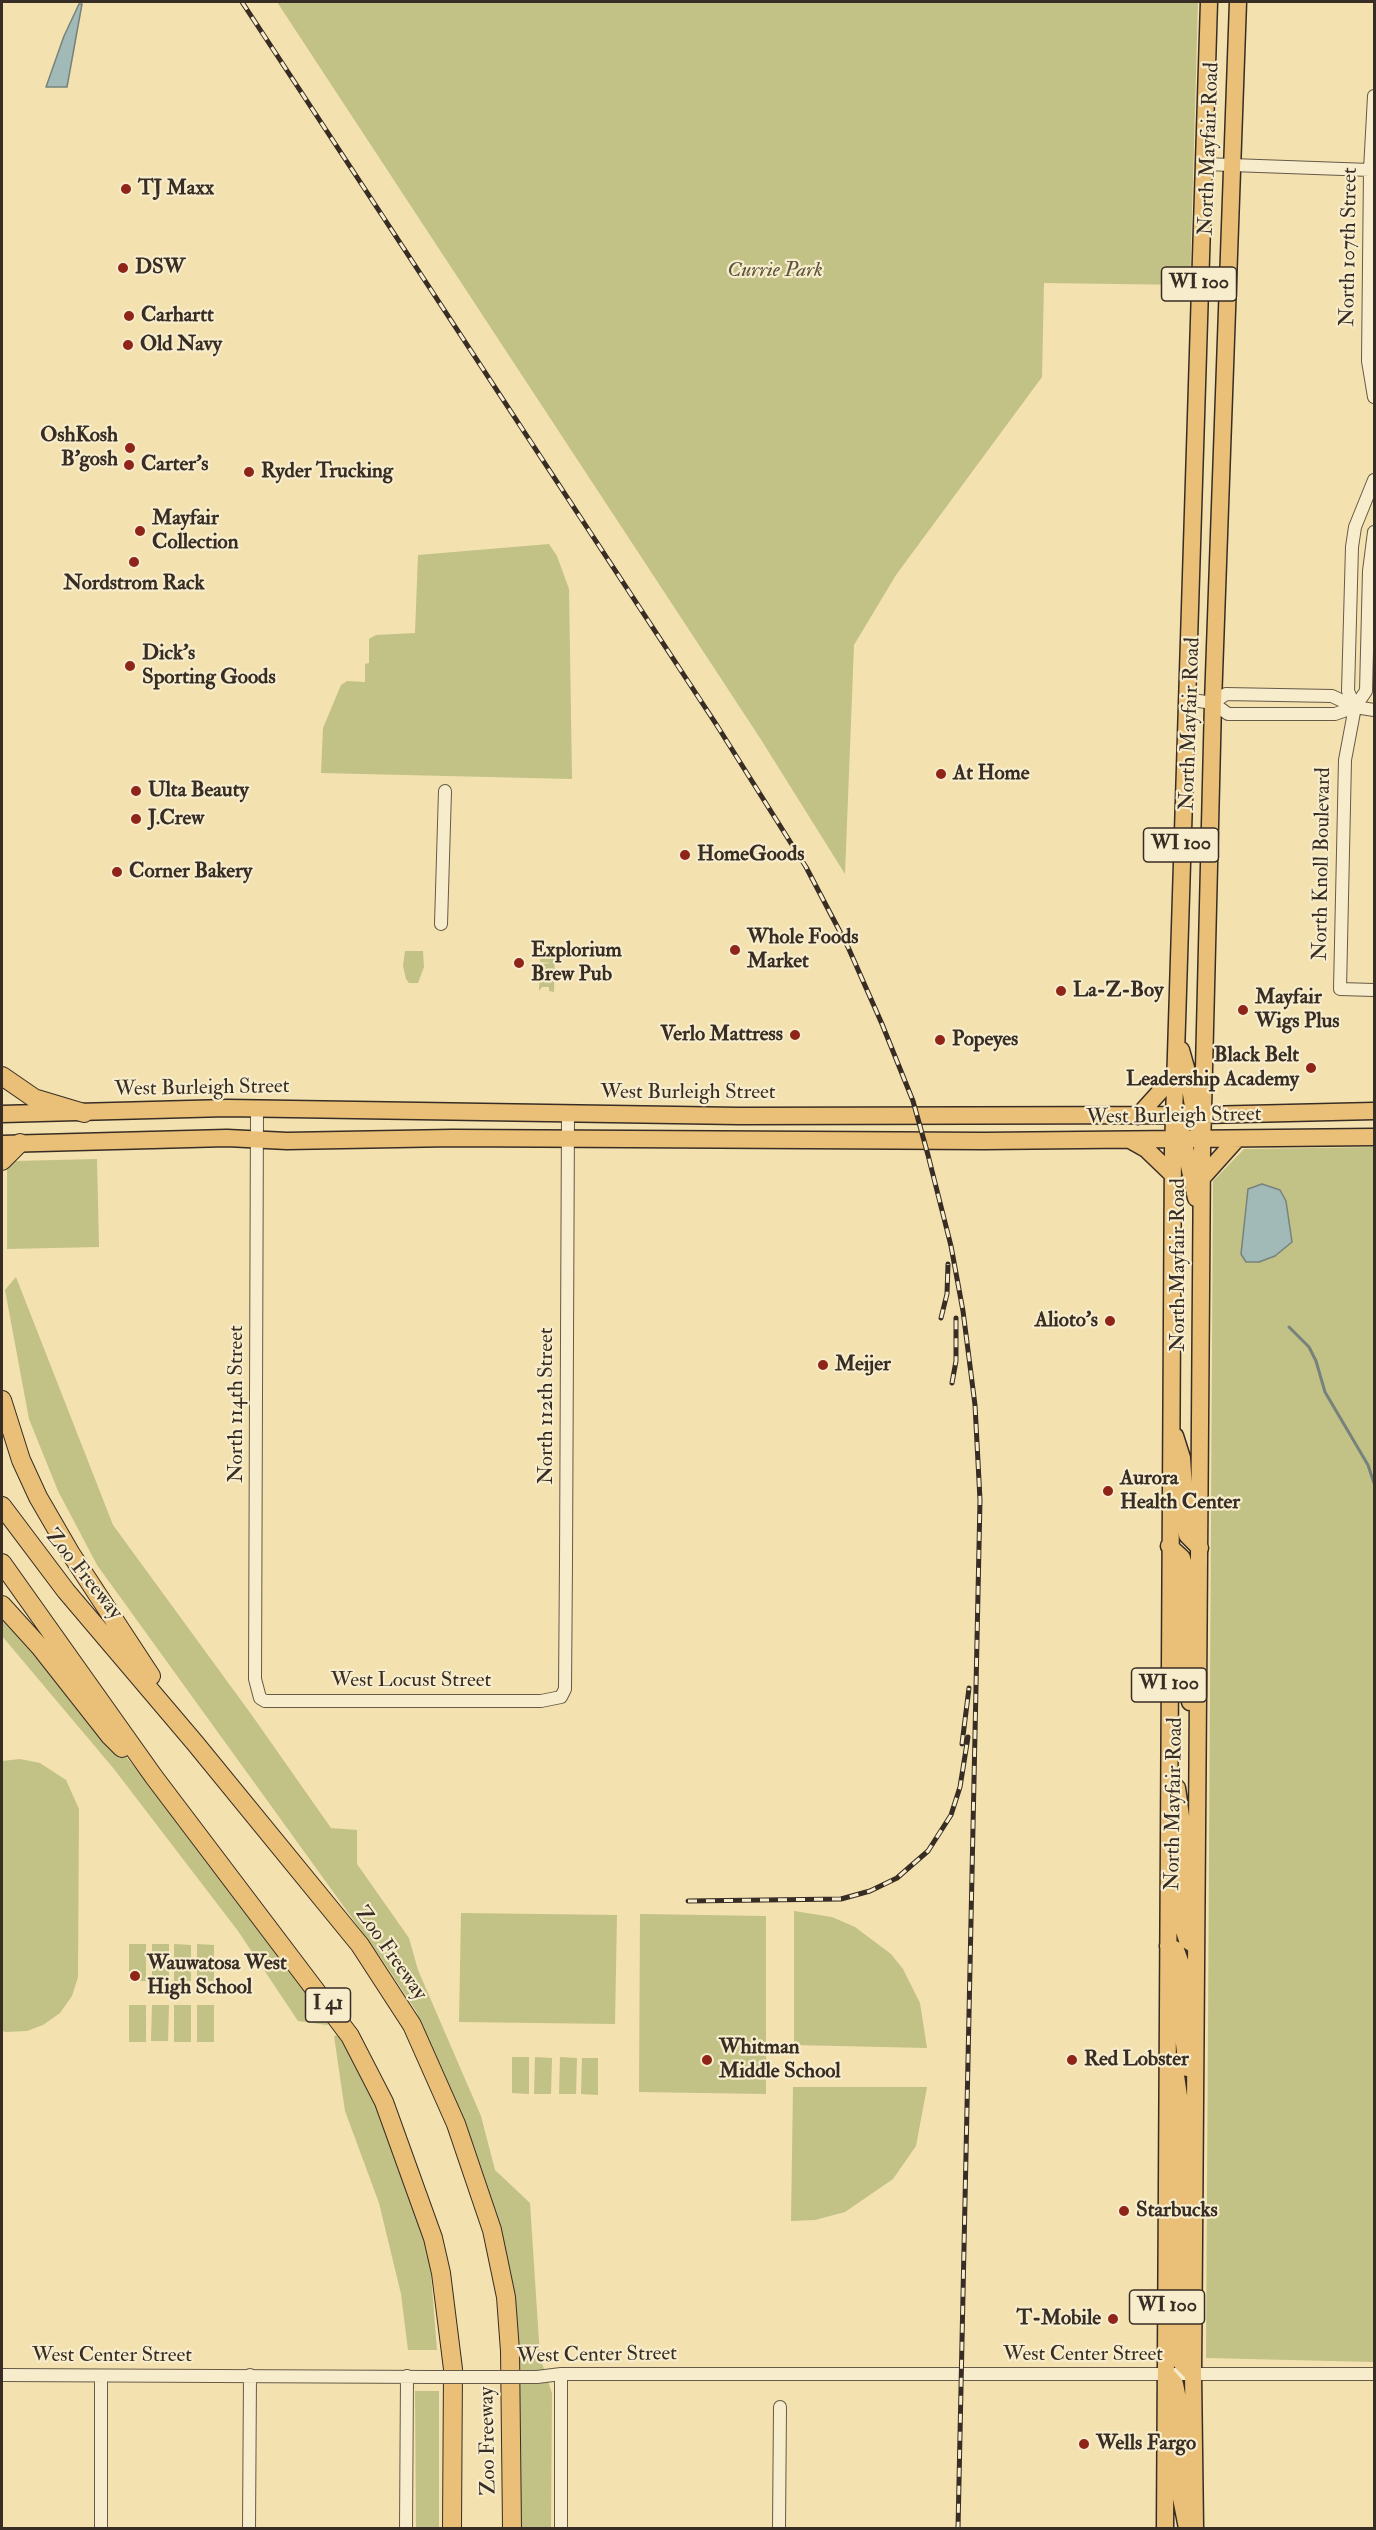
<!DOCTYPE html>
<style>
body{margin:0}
#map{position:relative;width:1376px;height:2530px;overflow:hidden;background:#f3e1af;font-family:"IM FELL Double Pica",serif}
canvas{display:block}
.frame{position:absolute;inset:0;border:3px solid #382d24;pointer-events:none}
</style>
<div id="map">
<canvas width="1376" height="2530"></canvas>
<div class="frame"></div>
</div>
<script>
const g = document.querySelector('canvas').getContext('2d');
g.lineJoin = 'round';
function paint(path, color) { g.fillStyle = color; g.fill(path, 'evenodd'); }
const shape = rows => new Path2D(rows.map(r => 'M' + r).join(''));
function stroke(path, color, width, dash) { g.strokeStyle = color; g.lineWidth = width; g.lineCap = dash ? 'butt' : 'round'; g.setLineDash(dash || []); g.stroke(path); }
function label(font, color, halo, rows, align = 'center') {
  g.font = font + ' "IM FELL Double Pica",serif'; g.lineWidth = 4.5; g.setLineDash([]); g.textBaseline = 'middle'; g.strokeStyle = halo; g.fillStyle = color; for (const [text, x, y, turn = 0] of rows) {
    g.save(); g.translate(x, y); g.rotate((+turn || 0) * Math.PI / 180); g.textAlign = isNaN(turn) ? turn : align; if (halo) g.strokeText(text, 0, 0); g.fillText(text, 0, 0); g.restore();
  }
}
paint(shape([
 [277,2,1198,2,1190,285,1044,283,1042,377,896,575,854,645,845,874,760,738],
 [549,544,557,556,569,589,572,779,321,773,323,728,341,685,347,681,365,682,365,664,369,663,369,639,376,635,415,633,418,555],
 [541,944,555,944,554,992,549,991,549,987,542,987,539,991,540,964,552,963,540,962,541,949,552,950,553,946],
 [405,951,423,951,424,967,418,983,409,983,406,979,403,966],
 [1374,1147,1374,2362,1206,2358,1213,1181,1244,1149],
 [97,1159,99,1247,7,1249,7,1166,15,1161],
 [16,1277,113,1525,251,1714,331,1828,357,1830,357,1864,409,1938,418,1970,481,2116,495,2170,530,2203,540,2357,552,2393,551,2528,519,2528,514,2357,456,2105,416,2011,381,1958,97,1565,58,1491,29,1419,5,1290],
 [2,1611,149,1784,333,2020,327,2025,298,2021,238,1931,114,1769,2,1636],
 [20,1759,40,1763,66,1780,79,1809,78,1977,72,1996,60,2013,43,2025,27,2031,5,2032,2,2030,2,1761],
 [794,1911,832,1917,855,1927,891,1954,903,1969,920,2003,927,2048,794,2045],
 [461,1913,617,1915,615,2024,459,2022],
 [640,1914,766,1916,766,2094,639,2092],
 [129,1944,146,1944,146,1981,129,1981],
 [152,1944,169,1944,169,1981,152,1981],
 [174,1944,191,1945,191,1981,174,1981],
 [197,1944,214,1945,214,1981,197,1981],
 [129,2005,146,2005,146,2042,129,2042],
 [152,2005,169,2005,168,2041,151,2041],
 [174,2005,191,2005,191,2042,174,2042],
 [197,2005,214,2005,214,2042,197,2042],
 [338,2035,390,2128,429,2250,437,2350,408,2350,401,2294,379,2203,345,2111,334,2036],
 [512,2057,529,2057,529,2094,512,2093],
 [535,2057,552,2058,551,2094,534,2094],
 [560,2057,577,2058,576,2094,559,2094],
 [582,2058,598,2058,598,2095,581,2094],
 [793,2087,927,2087,916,2146,893,2179,845,2212,815,2220,791,2221],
 [415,2391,439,2391,439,2528,416,2528]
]), '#c2c186');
const water = shape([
 [79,4,82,4,67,87,46,87,64,36,79,4],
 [1262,1184,1280,1190,1286,1201,1292,1242,1275,1256,1259,1262,1246,1262,1241,1254,1248,1189,1262,1184]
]);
paint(water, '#a1bab7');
stroke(water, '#77827c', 1.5);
stroke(shape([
 [1289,1327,1309,1347,1316,1361,1325,1392,1368,1465,1374,1483]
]), '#77827c', 3);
const minor = shape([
 [1374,96,1370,170,1368,361,1374,397],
 [1204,164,1370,170],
 [1374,532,1369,571,1366,691,1355,707,1345,760,1340,989,1374,990],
 [1185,699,1213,703,1228,714,1335,714,1355,707],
 [1213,703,1226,694,1332,696,1355,707,1374,710],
 [1355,707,1348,691,1352,547,1355,527,1374,480],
 [441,924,445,791],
 [257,1109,255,1679,260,1698,265,1701,541,1701,561,1697,565,1689,566,1562,568,1115],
 [2,2375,432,2377],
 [101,2376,101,2528],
 [537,2377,561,2374,1374,2374],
 [249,2528,250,2375],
 [406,2528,407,2376],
 [561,2528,561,2374],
 [779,2528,780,2407]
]);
const major = shape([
 [1181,1050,1188,1075,1196,1125],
 [2,1114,227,1108,739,1116,1203,1115,1374,1111],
 [1138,1116,1175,1075],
 [1181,1129,1196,1198],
 [1130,1140,1146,1149,1173,1175],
 [2,1144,227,1138,287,1141,452,1138,984,1141,1374,1137],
 [1202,1178,1237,1139],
 [1175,1436,1182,1458,1187,1535,1200,1548],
 [1169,1546,1182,1558,1185,1568,1184,1663,1190,1702],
 [1177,1788,1183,1830,1182,1924,1187,1940,1196,1946],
 [1168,1946,1176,1950,1182,1967,1181,2019,1187,2068],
 [1175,2069,1182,2116,1179,2349,1181,2362,1193,2374],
 [1169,2377,1175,2384,1178,2399,1179,2488,1187,2528],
 [1165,2528,1173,1150,1209,2],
 [1195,2528,1193,2374,1202,1150,1213,703,1238,2]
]);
const highway = shape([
 [2,1076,34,1098,84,1113],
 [2,1161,20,1143],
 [2,1400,21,1460,38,1497,71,1554,151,1676],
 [2,1506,66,1591,195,1743,360,1945,412,2025,456,2124,492,2230,506,2297,510,2351,512,2528],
 [2,1563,154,1777,350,2036,384,2102,433,2238,441,2273,453,2369,452,2528],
 [2,1605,40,1647,110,1736,122,1748]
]);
stroke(minor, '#675a47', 14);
stroke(major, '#382d24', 19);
stroke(highway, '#382d24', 20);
stroke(minor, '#f7eccb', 12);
stroke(major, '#eac078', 16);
stroke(highway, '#eac078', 18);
const rail = shape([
 [242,2,716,724,806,867,848,947,882,1024,913,1101,928,1155,951,1246,963,1311,975,1405,980,1500,958,2528],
 [941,1318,947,1294,948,1264],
 [952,1383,956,1361,956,1318],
 [962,1744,969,1688],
 [688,1901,841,1899,870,1891,897,1878,928,1851,951,1815,960,1787,968,1737]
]);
stroke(rail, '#382d24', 5);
stroke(rail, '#f7eccb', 3, [9]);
const minorBridge = shape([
 [432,2377,537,2377]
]);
stroke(minorBridge, '#675a47', 14, []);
stroke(minorBridge, '#f7eccb', 12);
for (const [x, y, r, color] of [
 [126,189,6,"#8f2418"],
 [123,268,6,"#8f2418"],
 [129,316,6,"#8f2418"],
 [128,345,6,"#8f2418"],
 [130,448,6,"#8f2418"],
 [129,465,6,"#8f2418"],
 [249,472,6,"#8f2418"],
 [140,531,6,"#8f2418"],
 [134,562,6,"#8f2418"],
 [130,666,6,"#8f2418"],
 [941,774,6,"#8f2418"],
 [136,791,6,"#8f2418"],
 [136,819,6,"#8f2418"],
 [685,855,6,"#8f2418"],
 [117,872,6,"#8f2418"],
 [735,950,6,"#8f2418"],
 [519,963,6,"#8f2418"],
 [1061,991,6,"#8f2418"],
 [1243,1010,6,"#8f2418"],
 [795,1035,6,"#8f2418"],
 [940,1040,6,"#8f2418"],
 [1311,1068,6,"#8f2418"],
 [1110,1321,6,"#8f2418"],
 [823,1365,6,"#8f2418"],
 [1108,1491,6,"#8f2418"],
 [135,1976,6,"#8f2418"],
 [707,2060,6,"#8f2418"],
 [1072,2060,6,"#8f2418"],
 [1124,2211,6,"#8f2418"],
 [1113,2319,6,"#8f2418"],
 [1084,2444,6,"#8f2418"]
]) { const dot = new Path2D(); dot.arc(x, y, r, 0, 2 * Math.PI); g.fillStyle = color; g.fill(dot); stroke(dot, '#f7eccb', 2); }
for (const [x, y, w] of [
 [1199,284,75],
 [1181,845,75],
 [1169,1685,75],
 [328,2005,45],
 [1167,2307,75]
]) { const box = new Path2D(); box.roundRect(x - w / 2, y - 17, w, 34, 4.5); g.fillStyle = '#f7eccb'; g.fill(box); stroke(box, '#382d24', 1.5); }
label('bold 20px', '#382d24', null, [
 ["WI 100",1199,284],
 ["WI 100",1181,845],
 ["WI 100",1169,1685],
 ["I 41",328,2005],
 ["WI 100",1167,2307]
]);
label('21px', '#382d24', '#f7eccb', [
 ["North Mayfair Road",1210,149,-88],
 ["North 107th Street",1350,247,-89],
 ["North Mayfair Road",1191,724,-88],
 ["North Knoll Boulevard",1323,864,-89],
 ["West Burleigh Street",202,1089,-1],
 ["West Burleigh Street",688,1093],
 ["West Burleigh Street",1174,1117,-1],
 ["North Mayfair Road",1179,1265,-90],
 ["North 114th Street",237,1404,-90],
 ["North 112th Street",547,1406,-90],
 ["Zoo Freeway",83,1575,51],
 ["West Locust Street",411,1681],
 ["North Mayfair Road",1175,1804,-89],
 ["Zoo Freeway",390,1954,55],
 ["West Center Street",1083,2355],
 ["West Center Street",112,2356],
 ["West Center Street",597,2356,-1],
 ["Zoo Freeway",489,2441,-91]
]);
label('bold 21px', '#382d24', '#f7eccb', [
 ["TJ Maxx",138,189],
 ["DSW",135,268],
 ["Carhartt",141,316],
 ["Old Navy",140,345],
 ["OshKosh",118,436,"right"],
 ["B'gosh",118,460,"right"],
 ["Carter's",141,465],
 ["Ryder Trucking",261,472],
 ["Mayfair",152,519],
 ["Collection",152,543],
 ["Nordstrom Rack",134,584,"center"],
 ["Dick's",142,654],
 ["Sporting Goods",142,678],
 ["At Home",953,774],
 ["Ulta Beauty",148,791],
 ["J.Crew",148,819],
 ["HomeGoods",697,855],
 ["Corner Bakery",129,872],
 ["Whole Foods",747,938],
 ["Market",747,962],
 ["Explorium",531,951],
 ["Brew Pub",531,975],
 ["La-Z-Boy",1073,991],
 ["Mayfair",1255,998],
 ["Wigs Plus",1255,1022],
 ["Verlo Mattress",783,1035,"right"],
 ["Popeyes",952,1040],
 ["Black Belt",1299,1056,"right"],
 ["Leadership Academy",1299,1080,"right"],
 ["Alioto's",1098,1321,"right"],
 ["Meijer",835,1365],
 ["Aurora",1120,1479],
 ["Health Center",1120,1503],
 ["Wauwatosa West",147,1964],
 ["High School",147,1988],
 ["Whitman",719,2048],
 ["Middle School",719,2072],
 ["Red Lobster",1084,2060],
 ["Starbucks",1136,2211],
 ["T-Mobile",1101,2319,"right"],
 ["Wells Fargo",1096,2444]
], 'left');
label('italic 21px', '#5a523c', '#f7eccb', [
 ["Currie Park",775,271]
]);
</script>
